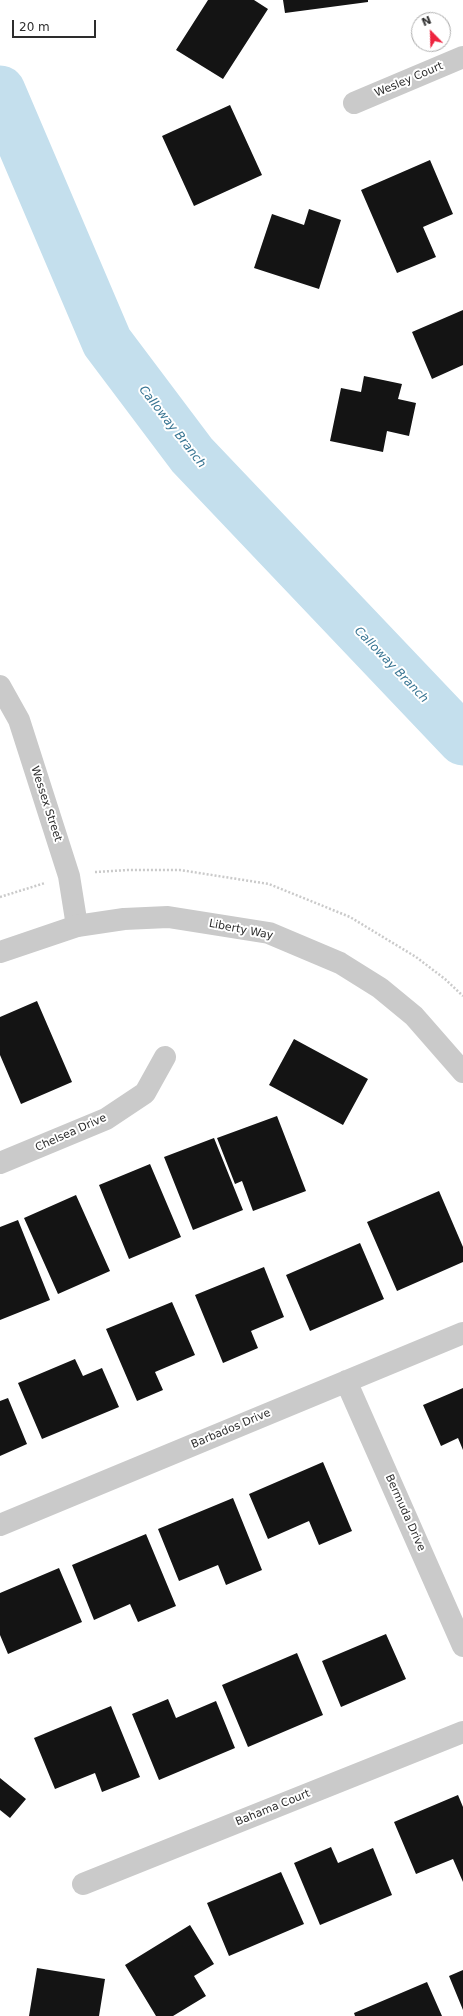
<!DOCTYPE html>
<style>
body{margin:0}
#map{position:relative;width:463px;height:2016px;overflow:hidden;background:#fff;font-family:"DejaVu Sans",sans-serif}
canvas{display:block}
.north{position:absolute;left:411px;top:12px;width:40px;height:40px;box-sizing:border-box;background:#fff;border:1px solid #ababab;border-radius:50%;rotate:337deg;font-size:11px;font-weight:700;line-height:16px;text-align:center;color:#2d2d2d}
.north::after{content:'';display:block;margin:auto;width:14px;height:18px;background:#ee243f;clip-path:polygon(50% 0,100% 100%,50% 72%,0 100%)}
.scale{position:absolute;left:12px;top:20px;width:84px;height:18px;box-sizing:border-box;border:2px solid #2d2d2d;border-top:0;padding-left:5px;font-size:12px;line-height:14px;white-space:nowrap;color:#2d2d2d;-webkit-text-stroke:3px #fff;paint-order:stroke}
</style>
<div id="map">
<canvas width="463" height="2016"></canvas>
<div class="north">N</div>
<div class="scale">20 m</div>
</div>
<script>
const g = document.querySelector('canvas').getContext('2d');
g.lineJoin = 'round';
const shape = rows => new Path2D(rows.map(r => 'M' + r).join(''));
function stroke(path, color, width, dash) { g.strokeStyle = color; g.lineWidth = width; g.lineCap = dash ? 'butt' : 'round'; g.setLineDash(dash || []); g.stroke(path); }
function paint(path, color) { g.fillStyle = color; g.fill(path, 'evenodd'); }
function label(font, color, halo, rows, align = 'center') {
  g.font = font + ' "DejaVu Sans",sans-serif'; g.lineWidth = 4; g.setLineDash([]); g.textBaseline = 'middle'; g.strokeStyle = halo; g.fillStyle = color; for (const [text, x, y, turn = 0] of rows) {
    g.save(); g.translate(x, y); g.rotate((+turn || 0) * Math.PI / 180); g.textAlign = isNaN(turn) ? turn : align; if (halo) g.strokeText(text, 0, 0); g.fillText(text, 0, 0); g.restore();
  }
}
stroke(shape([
 [0,91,107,342,192,455,463,740]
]), '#c4dfed', 51);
paint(shape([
 [208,0,254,0,268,9,223,79,176,50],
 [283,0,368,0,368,2,285,13],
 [230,105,262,175,194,206,162,136],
 [430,160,453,214,423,227,436,257,397,273,361,190],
 [309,209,341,220,319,289,254,268,272,214,304,225],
 [463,310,463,365,432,379,412,332],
 [364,376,402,384,398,399,416,403,409,436,387,431,383,452,330,441,341,388,361,392],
 [37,1001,72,1082,21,1104,0,1055,0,1017],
 [294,1039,368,1079,343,1125,269,1085],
 [277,1116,306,1191,253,1211,242,1181,235,1184,217,1138],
 [214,1138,243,1210,193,1230,164,1157],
 [150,1164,181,1237,129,1259,99,1185],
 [439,1191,463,1247,463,1262,397,1291,367,1222],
 [76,1195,110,1271,58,1294,24,1218],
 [18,1220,50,1300,0,1320,0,1227],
 [360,1243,384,1299,310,1331,286,1275],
 [264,1267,284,1317,251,1331,258,1348,223,1363,195,1295],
 [172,1302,195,1355,155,1372,163,1390,137,1401,106,1329],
 [75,1359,83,1376,102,1368,119,1407,42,1439,18,1383],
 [463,1388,463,1450,458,1438,441,1446,423,1405],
 [8,1398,27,1444,0,1456,0,1401],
 [323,1462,352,1531,319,1545,309,1521,268,1539,249,1494],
 [233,1498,262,1570,226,1585,218,1565,179,1581,158,1529],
 [146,1534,176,1606,138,1622,130,1604,94,1620,72,1565],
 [59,1568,82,1622,8,1654,0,1635,0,1593],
 [386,1634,406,1679,341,1707,322,1661],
 [297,1653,323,1715,248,1747,222,1685],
 [168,1699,176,1718,216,1701,235,1748,159,1780,132,1714],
 [111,1706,140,1777,102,1792,95,1773,55,1789,34,1738],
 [0,1778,26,1799,10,1818,0,1810],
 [458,1795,463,1807,463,1882,453,1859,416,1874,394,1822],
 [331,1847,338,1863,373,1848,392,1895,320,1925,294,1863],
 [281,1872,304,1924,229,1956,207,1903],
 [190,1925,214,1964,194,1976,206,1996,173,2016,156,2016,125,1965],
 [37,1968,105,1979,99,2016,29,2016],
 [463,1970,463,2010,449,1976],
 [427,1982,442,2016,355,2016,354,2013]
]), '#141414');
stroke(shape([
 [95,872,128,870,180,870,269,884,350,917,416,957,445,979,463,996],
 [0,897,45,883]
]), '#cacaca', 2.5, [2, 2]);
stroke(shape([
 [354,103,463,57],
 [0,686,19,720,69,876,77,926],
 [0,1163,106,1119,145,1093,165,1057],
 [346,1381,463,1646],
 [0,1525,463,1333],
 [83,1884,463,1732]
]), '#cacaca', 22);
stroke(shape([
 [0,952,77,926,124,919,168,917,269,933,340,963,380,988,414,1016,463,1072]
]), '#cacaca', 22);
label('11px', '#2d2d2d', '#fff', [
 ["Wesley Court",409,80,-23],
 ["Wessex Street",46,804,72],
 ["Liberty Way",241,930,11],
 ["Chelsea Drive",71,1133,-24],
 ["Barbados Drive",231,1429,-23],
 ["Bermuda Drive",405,1513,66],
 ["Bahama Court",273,1808,-22]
]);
label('italic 12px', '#377492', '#fff', [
 ["Calloway Branch",172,427,52],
 ["Calloway Branch",391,665,46]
]);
</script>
